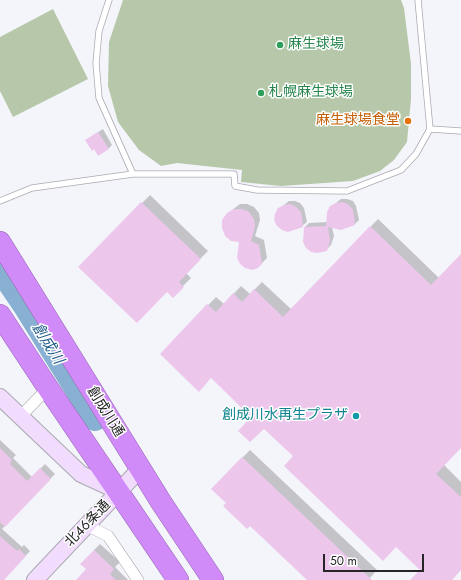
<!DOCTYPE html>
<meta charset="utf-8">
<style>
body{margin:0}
#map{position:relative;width:461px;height:580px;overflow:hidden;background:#f4f4fb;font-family:Jost,sans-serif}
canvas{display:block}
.scale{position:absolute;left:323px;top:554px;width:101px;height:18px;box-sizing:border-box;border:2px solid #262628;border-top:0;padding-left:5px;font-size:12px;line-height:14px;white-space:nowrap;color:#262628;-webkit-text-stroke:3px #fff;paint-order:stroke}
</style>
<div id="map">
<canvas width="461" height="580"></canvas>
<div class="scale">50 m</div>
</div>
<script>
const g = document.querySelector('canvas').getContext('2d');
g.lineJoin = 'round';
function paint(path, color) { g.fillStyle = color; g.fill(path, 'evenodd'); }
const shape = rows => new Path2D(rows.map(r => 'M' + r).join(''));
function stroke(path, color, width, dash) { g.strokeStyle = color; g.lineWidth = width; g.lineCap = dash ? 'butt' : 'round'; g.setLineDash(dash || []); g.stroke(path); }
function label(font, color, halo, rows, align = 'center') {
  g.font = font + ' Jost,"Noto Sans JP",sans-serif'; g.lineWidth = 3; g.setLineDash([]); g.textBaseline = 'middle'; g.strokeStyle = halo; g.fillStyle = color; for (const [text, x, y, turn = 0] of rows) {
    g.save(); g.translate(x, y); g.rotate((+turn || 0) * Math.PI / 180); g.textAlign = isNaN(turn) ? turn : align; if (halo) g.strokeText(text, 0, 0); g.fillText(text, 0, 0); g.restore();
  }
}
paint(shape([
 [123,0,401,0,404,8,411,64,411,99,407,142,394,160,380,171,353,181,281,186,241,182,242,170,177,163,161,166,139,150,118,122,108,86,109,42],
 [53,9,88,79,13,117,0,91,0,37]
]), '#b6c8a9');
paint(shape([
 [103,129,112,145,108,149,94,148,86,140],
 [150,195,208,251,186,273,191,278,173,296,167,290,80,267],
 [341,199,347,199,353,201,356,206,359,220,355,224,332,227,334,236,331,245,326,250,305,227,309,223,327,222,331,207],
 [289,201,295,201,300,203,304,208,307,222,302,226,279,209],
 [240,204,247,204,254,207,259,213,260,220,255,236,264,240,267,258,258,267,240,241,227,214],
 [378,219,439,278,461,255,461,447,444,465,461,482,461,569,451,580,411,580,421,569,396,546,294,456,212,377,161,354,216,297,224,304,241,286,250,294,262,282,291,309],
 [0,440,16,455,13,458,32,477,45,464,55,474,2,529,22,547,24,545,30,551,4,579,0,575],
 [250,450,377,570,368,580,309,580,227,503,242,458],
 [100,544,120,562,115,567,128,580,78,580,88,569,94,550]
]), '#0003');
stroke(shape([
 [0,269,25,306,95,419]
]), '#88b0d3', 24);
paint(shape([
 [98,132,109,149,98,156,94,149,92,151,85,140],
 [141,202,201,259,179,282,184,287,173,298,167,292,137,323,78,267],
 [343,202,349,205,353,210,355,225,341,230,328,227,330,241,327,251,317,253,311,252,306,248,303,242,304,227,326,226,327,212,330,206,336,203],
 [290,204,296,207,301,212,303,227,288,232,282,230,277,226,274,220,275,214,278,208,284,205],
 [234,209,242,209,249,212,254,219,255,226,251,241,259,245,262,264,258,268,252,270,245,268,240,264,237,258,239,242,231,241,225,236,222,228,222,220,227,213],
 [370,226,431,285,461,254,461,448,436,474,461,497,461,570,452,580,410,580,420,570,396,547,383,561,284,466,293,456,264,429,250,442,238,431,251,417,211,378,199,392,160,354,207,304,216,312,233,293,242,302,254,289,283,317],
 [0,448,12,460,10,464,27,481,40,468,51,479,5,527,0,522],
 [242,457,372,580,307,580,250,526,247,529,223,506,226,503,211,489],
 [0,536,17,551,19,549,26,556,4,580,0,580],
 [94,550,114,569,110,574,116,580,76,580,86,569,80,564]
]), '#edc6ec');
const lane = shape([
 [109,0,99,31,96,63,99,98,133,174,234,174,235,186,257,190,347,191,401,170,416,154,430,129,418,0],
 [430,129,461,131],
 [0,201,32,188,133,174]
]);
const street = shape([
 [20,417,48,388],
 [86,525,108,536,138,580]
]);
const secondary = shape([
 [0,397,81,474,118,491],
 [35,580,141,468]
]);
const highway = shape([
 [0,242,161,502,213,580],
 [0,315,48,388,178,580]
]);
stroke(lane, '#aaaab0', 7);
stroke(street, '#aaaab0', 12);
stroke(secondary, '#aaaab0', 18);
stroke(highway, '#9468af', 22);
stroke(lane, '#fff', 5.5);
stroke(street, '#fff', 11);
stroke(secondary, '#f1dcfd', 16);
stroke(highway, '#d08bf8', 21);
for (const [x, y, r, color] of [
 [280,45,4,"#2e9e5b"],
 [261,93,4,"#2e9e5b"],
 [408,121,4,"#e8710a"],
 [356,416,4,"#0f9aa8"]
]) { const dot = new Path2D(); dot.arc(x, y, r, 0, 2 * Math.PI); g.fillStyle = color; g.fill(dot); stroke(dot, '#fff', 1.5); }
label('14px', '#27864d', '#fff', [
 ["麻生球場",288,45],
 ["札幌麻生球場",269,93]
], 'left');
label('14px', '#c56008', '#fff', [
 ["麻生球場食堂",400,121]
], 'right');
label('14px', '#262628', '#fff', [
 ["創成川通",105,412,58],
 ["北46条通",88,524,-46]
]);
label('14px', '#0d838f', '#fff', [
 ["創成川水再生プラザ",348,416]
], 'right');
label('italic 15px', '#1e5b89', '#fff', [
 ["創成川",47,344,58]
]);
</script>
